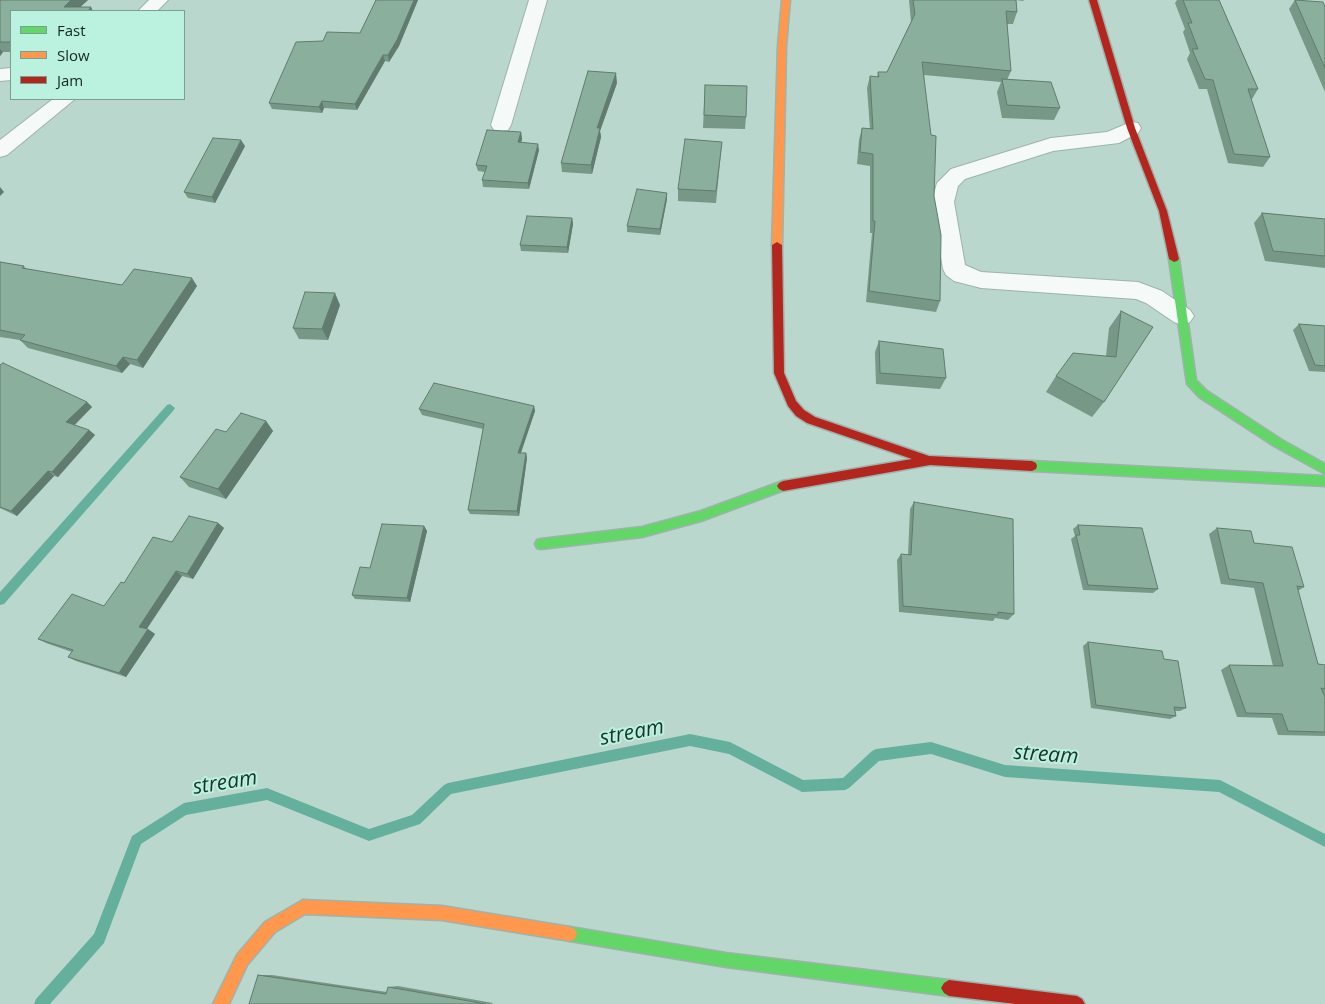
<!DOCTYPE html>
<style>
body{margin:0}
#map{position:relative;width:1325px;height:1004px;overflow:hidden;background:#bad7ce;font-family:"Open Sans",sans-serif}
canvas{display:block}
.legend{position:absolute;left:10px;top:10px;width:175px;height:90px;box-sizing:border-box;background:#bbf1df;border:1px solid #77a093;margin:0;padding:6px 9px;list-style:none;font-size:15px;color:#122720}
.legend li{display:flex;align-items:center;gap:10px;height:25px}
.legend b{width:25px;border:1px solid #77a093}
</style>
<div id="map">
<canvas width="1325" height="1004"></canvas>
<ul class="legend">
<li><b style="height:6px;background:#63d668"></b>Fast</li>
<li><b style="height:6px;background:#ff974d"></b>Slow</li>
<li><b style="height:6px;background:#b3261e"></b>Jam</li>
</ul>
</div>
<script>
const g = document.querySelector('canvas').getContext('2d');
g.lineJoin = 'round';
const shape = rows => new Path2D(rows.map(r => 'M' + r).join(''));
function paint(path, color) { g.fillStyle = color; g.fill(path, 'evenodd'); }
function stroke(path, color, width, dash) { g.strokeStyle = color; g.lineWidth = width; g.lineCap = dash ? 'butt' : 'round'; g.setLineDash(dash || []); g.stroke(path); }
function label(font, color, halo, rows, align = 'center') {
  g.font = font + ' "Open Sans",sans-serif'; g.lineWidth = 4; g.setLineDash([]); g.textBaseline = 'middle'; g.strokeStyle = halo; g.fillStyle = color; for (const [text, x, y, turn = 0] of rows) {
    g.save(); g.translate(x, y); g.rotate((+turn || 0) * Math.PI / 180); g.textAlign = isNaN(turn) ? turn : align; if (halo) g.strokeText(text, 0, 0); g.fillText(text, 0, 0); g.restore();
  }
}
paint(shape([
 [170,404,175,408,173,411,4,604,0,605,0,592,167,405,170,404],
 [690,734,730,742,803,780,843,778,872,751,876,749,931,742,1005,765,1220,780,1325,834,1325,847,1219,792,1005,777,931,754,879,761,849,788,845,790,802,792,729,754,690,746,451,794,420,824,369,841,267,800,186,815,141,844,104,943,50,1004,34,1004,36,999,94,934,132,836,184,803,267,788,369,829,412,815,444,785,448,783,690,734]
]), '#65b09c');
const street = shape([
 [149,0,168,0,157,11,138,11,149,0],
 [529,0,547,0,511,125,508,130,501,131,494,130,491,125,529,0],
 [11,68,11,80,0,81,0,69,11,68],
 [53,99,75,99,7,155,0,157,0,140,53,99],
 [1131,122,1138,123,1141,128,1138,133,1119,143,1053,151,965,179,958,186,954,202,965,265,981,272,1138,282,1162,291,1190,310,1194,316,1190,322,1182,325,1174,322,1146,303,1136,299,981,288,954,281,946,275,943,269,932,202,937,183,951,169,1051,138,1107,132,1131,122]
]);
const fast = shape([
 [1174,256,1179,259,1196,380,1207,391,1282,440,1325,464,1325,474,1274,446,1199,397,1187,384,1169,259,1174,256],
 [1032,461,1325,476,1325,486,1032,471,1028,469,1027,466,1028,463,1032,461],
 [783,481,787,483,789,486,787,489,701,521,642,537,541,549,537,548,535,544,537,540,541,539,642,527,701,511,783,481],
 [570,927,726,953,949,980,954,983,957,988,954,993,949,996,726,967,570,941,565,939,563,934,565,929,570,927]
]);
const slow = shape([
 [782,0,790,0,786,46,782,245,777,248,772,245,778,46,782,0],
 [303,900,442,906,570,927,575,929,577,934,575,939,570,941,442,920,305,914,275,932,247,965,229,1004,213,1004,237,955,265,922,303,900]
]);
const jam = shape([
 [1089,0,1097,0,1135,128,1167,211,1179,259,1177,261,1174,262,1169,259,1159,211,1127,128,1089,0],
 [777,242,782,245,784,373,796,401,804,410,815,417,929,456,1032,461,1036,463,1037,466,1036,469,1032,471,930,465,783,491,779,489,777,486,779,483,783,481,912,459,807,423,796,416,788,406,774,373,772,245,777,242],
 [949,980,1077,996,1082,999,1085,1004,1016,1004,949,996,944,993,941,988,944,983,949,980]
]);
stroke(street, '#9db3ac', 2);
stroke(fast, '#9db3ac', 3);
stroke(slow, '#9db3ac', 3);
stroke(jam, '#9db3ac', 3);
paint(street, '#f5f9f8');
paint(fast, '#63d668');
paint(slow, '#ff974d');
paint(jam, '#b3261e');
paint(shape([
 [0,0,88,0,80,7,11,11,11,52,3,52,0,56],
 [376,0,418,0,399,46,389,62,385,61,357,110,324,108,322,113,272,109,269,103,323,41,360,33],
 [909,0,1024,0,1023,1,1016,0,1017,12,1013,24,1007,24,1011,71,1007,80,1060,108,1054,120,1002,118,997,92,1001,82,924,75,934,196,940,301,936,312,866,302,872,233,870,233,870,166,857,164,859,140,862,128,870,129,867,88,870,76,877,77,878,72,887,72,911,22],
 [1177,0,1219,0,1258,89,1252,99,1251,99,1270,157,1263,167,1228,163,1207,89,1199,89,1187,59,1190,53,1183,32,1185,29,1175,3],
 [1295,0,1325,7,1325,92,1289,9],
 [617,83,600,131,601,137,592,174,562,172,561,163],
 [705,85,746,117,745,129,703,128],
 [521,132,522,139,521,143,539,150,529,189,483,187,482,180,485,172,478,171,476,165],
 [722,142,716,203,678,201,678,189],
 [245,146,215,203,188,198,184,192],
 [667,193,667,199,660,235,627,232,627,226],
 [1262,213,1325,219,1325,268,1265,261,1254,223],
 [572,218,573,224,568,253,521,251,520,245],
 [0,262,24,266,26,269,122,285,197,286,143,368,130,364,122,373,28,348,20,340,0,337],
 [340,305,328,340,299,339,293,328],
 [1121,311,1153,327,1104,402,1092,417,1046,392,1056,376,1106,356,1109,328],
 [1299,324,1325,326,1325,372,1309,371,1293,330],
 [879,341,946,378,940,389,876,384,875,352],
 [0,365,87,402,92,407,75,425,89,430,95,435,58,477,54,476,17,516,0,508],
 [534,406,535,411,521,453,526,453,527,458,519,516,470,514,468,510,483,429,422,415,419,409],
 [266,421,273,431,226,499,189,487,180,477,226,432],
 [914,502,1014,614,1008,620,995,618,993,621,899,612,897,560,901,554,908,555,910,509],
 [218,523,224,528,193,579,182,576,147,629,155,634,126,677,76,661,68,657,72,652,46,643,38,639,104,606,124,583,172,542],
 [1078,525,1158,589,1153,593,1083,590,1071,539,1075,536,1073,529],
 [424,526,427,531,410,602,355,599,352,595,370,568],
 [1217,528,1254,543,1304,587,1298,591,1318,664,1325,665,1325,695,1324,695,1325,697,1325,736,1278,735,1272,718,1237,717,1221,670,1229,665,1273,666,1254,588,1221,584,1209,534],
 [1088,642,1164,659,1186,708,1180,711,1175,711,1176,716,1170,719,1091,708,1083,646],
 [258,975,272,975,387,992,388,987,398,986,493,1003,492,1004,249,1004]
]), '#779787');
paint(shape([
 [71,0,88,0,76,11,64,7],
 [414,0,418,0,399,46,389,62,388,55],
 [91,7,93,11,88,11],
 [0,49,3,52,0,56],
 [383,55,385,61,357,110,355,104],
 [616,73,617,83,600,131,601,137,592,174,591,165,597,128],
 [322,101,324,108,322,113,319,107],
 [521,132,522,139,519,149,518,142],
 [241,140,245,146,215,203,212,197],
 [538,144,539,150,529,189,528,183],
 [0,187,4,192,0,196],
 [667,193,667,199,660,235,660,229],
 [572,218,573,224,568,253,567,247],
 [192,278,197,286,143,368,137,360],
 [335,293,340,305,328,340,322,329],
 [123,357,130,364,122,373,116,366],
 [87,402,92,407,72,427,66,422],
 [534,406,535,411,519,458,518,453],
 [266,421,273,431,226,499,218,489],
 [89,430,95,435,58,477,52,472],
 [526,453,527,458,519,516,517,511],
 [48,471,54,476,17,516,11,511],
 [218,523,224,528,193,579,187,574],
 [424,526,427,531,410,602,407,598],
 [176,571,182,576,145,631,139,627],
 [148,629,155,634,126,677,119,673]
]), '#617b6e');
const building = shape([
 [0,0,71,0,64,7,91,7,88,11,11,11,11,42,0,42,0,0],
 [376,0,414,0,397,40,388,55,383,55,355,104,322,101,319,107,269,103,296,42,323,41,327,32,360,33,376,0],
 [913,0,1016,0,1017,12,1006,11,1011,71,922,62,931,135,936,136,934,196,941,235,940,301,869,291,875,221,873,221,873,154,860,152,862,128,873,129,870,76,879,77,878,72,887,72,915,14,913,0],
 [1183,0,1219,0,1258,89,1248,89,1270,157,1234,154,1213,80,1205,79,1192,49,1198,49,1188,23,1192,23,1183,0],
 [1295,0,1323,2,1325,7,1325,68,1295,0],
 [588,71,616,73,597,128,600,128,591,165,561,163,588,71],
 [1002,79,1051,82,1060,108,1007,105,1002,79],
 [705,85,747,86,746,117,704,115,705,85],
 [487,130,521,132,518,142,538,144,528,183,482,180,487,166,476,165,487,130],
 [213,138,241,140,212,197,184,192,213,138],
 [685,139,722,142,716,191,678,189,685,139],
 [637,189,667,193,660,229,627,226,637,189],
 [1262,213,1325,219,1325,256,1273,251,1262,213],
 [527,216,572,218,567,247,520,245,527,216],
 [0,262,24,266,22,268,122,285,134,269,192,278,137,360,123,357,116,366,20,340,25,335,0,330,0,262],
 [305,292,335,293,322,329,293,328,305,292],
 [1121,311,1153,327,1104,402,1056,376,1073,353,1116,357,1121,311],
 [1299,324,1325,326,1325,366,1315,365,1299,324],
 [879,341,943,349,946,378,880,373,879,341],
 [3,363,87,402,66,422,89,430,52,472,48,471,11,511,0,507,0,365,3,363],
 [434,383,534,406,518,453,526,453,517,511,468,510,484,424,419,409,434,383],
 [241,413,266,421,218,489,180,477,216,429,226,432,241,413],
 [914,502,1013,519,1014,614,998,612,998,615,903,606,901,554,911,555,914,502],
 [189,516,218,523,187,574,176,571,139,627,148,629,119,673,68,657,73,650,38,639,72,594,104,606,121,582,124,583,153,537,172,542,189,516],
 [382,524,424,526,407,598,352,595,360,567,370,568,382,524],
 [1078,525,1142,528,1158,589,1088,585,1076,535,1080,535,1078,525],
 [1217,528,1251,531,1254,543,1292,547,1304,587,1297,586,1318,664,1325,665,1325,689,1321,688,1325,697,1325,732,1288,731,1282,714,1246,713,1229,665,1283,666,1263,583,1229,579,1217,528],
 [1088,642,1162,651,1164,659,1178,661,1186,708,1174,707,1176,716,1096,705,1088,642],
 [258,975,386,994,388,987,486,1004,249,1004,258,975]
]);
paint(building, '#8ab09d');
stroke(building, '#617b6e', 1);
label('italic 21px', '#16332a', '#bbf1df', [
 ["stream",632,733,-11],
 ["stream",1046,755,4],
 ["stream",225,783,-9]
]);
</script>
